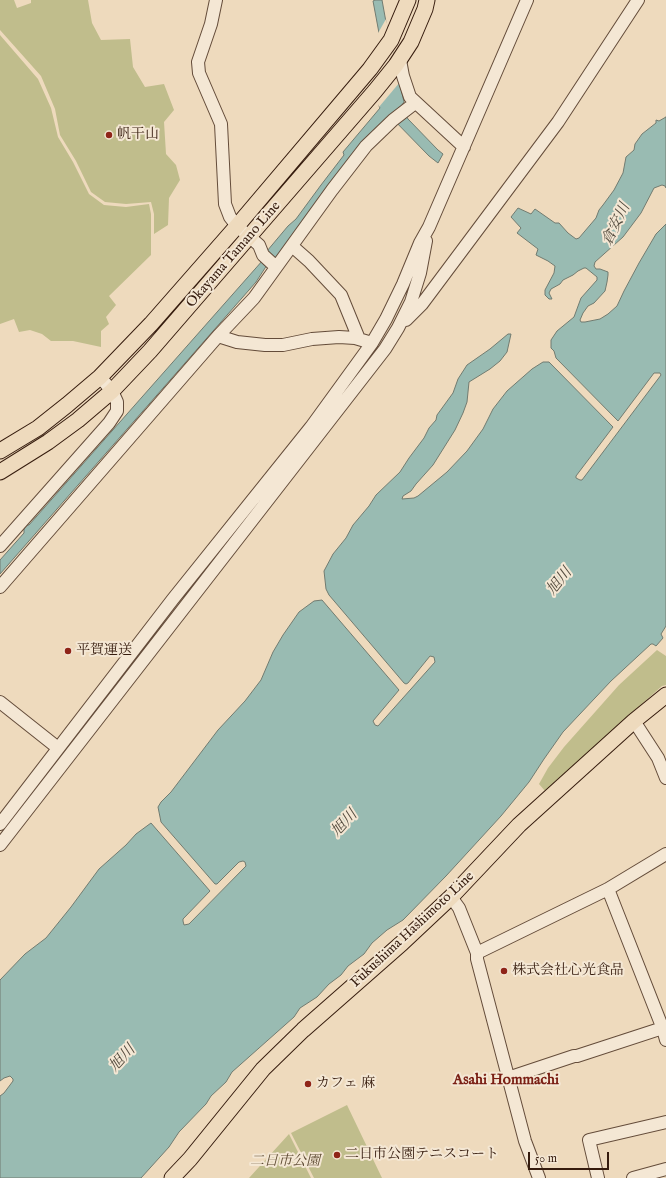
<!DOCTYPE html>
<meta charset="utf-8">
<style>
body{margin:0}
#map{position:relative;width:666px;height:1178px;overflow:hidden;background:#eedabd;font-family:"IM FELL English",serif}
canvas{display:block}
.scale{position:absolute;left:528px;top:1152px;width:81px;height:18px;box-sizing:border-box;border:2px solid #361c0e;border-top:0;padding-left:5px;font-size:12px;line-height:14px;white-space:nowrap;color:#361c0e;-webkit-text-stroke:3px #f4e7d4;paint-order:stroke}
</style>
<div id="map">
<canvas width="666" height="1178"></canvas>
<div class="scale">50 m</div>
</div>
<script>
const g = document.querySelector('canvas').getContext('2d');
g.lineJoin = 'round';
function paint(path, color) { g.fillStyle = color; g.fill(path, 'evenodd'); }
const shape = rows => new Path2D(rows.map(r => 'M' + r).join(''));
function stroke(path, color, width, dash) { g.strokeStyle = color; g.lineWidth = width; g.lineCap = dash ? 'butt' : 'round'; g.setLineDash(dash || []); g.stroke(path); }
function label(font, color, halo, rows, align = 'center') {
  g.font = font + ' "IM FELL English","Noto Serif JP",serif'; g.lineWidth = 4; g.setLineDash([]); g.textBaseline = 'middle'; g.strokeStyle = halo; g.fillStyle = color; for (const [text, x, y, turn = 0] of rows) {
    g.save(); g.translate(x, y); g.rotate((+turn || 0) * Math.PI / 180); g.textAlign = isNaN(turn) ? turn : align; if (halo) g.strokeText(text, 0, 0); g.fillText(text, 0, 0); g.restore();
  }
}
paint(shape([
 [0,0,14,0,17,8,31,3,31,0,88,0,92,23,101,40,130,39,133,67,145,87,164,84,174,110,164,122,166,154,176,165,180,180,169,198,168,225,154,234,154,214,151,202,126,204,105,202,91,192,76,161,60,135,55,109,41,76,0,30],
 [0,35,38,79,51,108,58,137,73,162,89,194,104,205,126,207,149,204,151,214,151,255,109,296,116,305,106,317,109,324,101,331,101,347,73,341,51,341,42,334,30,330,19,332,14,319,0,324],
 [657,650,666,656,666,685,662,686,545,791,539,784,548,768,564,747,619,685],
 [347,1105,382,1178,314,1178,291,1133],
 [289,1134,311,1178,249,1178]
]), '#c0bd8c');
const water = shape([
 [375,0,382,0,386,22,404,102,401,106,408,119,438,150,443,154,438,163,429,156,390,116,276,259,267,265,256,282,0,574,0,560,24,533,24,528,27,525,29,525,263,260,267,251,288,226,296,219,321,185,344,155,343,152,380,108,379,106,379,33,373,1,375,0],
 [666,117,666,188,665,186,662,185,654,188,641,213,623,237,595,262,594,266,596,269,600,269,608,272,608,275,607,282,605,291,594,303,588,306,583,313,580,320,581,322,585,322,600,319,608,314,617,306,624,291,639,263,656,234,666,224,666,626,661,634,663,638,656,646,653,644,651,644,611,681,563,732,544,759,529,782,501,816,446,876,403,920,387,930,372,943,364,954,348,966,341,975,329,984,317,997,300,1008,294,1017,232,1072,226,1082,211,1096,206,1104,179,1132,169,1147,141,1178,0,1178,0,1096,4,1093,13,1081,13,1079,10,1076,4,1078,0,1081,0,980,25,954,46,938,71,907,99,869,126,845,136,834,151,823,210,891,183,919,183,921,184,925,189,924,246,866,245,862,243,861,239,862,217,884,215,884,161,822,158,807,161,802,171,792,218,730,245,701,261,680,273,652,283,635,299,612,314,601,322,600,399,690,373,721,375,725,378,726,435,662,434,657,430,656,408,683,406,684,404,683,329,595,326,589,324,571,333,554,346,538,353,525,369,506,376,495,400,472,409,458,424,438,429,428,436,420,437,415,453,393,458,379,467,365,490,349,508,334,511,334,507,352,500,361,490,369,469,382,467,402,463,413,455,430,433,465,416,484,411,491,403,496,402,499,414,498,418,496,447,472,467,451,483,429,493,409,507,391,532,369,543,362,549,362,613,427,576,476,576,478,580,480,582,480,661,375,660,373,654,373,618,421,556,358,554,351,551,348,551,340,557,331,574,317,581,298,597,280,597,277,586,268,584,268,578,271,573,275,563,280,560,284,551,289,549,293,552,299,549,299,545,295,545,290,554,273,555,266,548,261,536,255,538,249,517,233,521,228,511,217,518,208,531,214,535,209,555,223,559,223,568,233,576,239,579,238,596,218,599,210,603,205,614,190,623,173,626,157,634,150,635,144,642,134,656,123,656,120,659,121,666,117]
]);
paint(water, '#99bbb2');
stroke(water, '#717b70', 1);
paint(shape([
 [386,19,400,82,379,107,377,101,377,35]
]), '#eedabd');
const minor = shape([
 [216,0,211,24,198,62,199,73,221,124,225,204,230,217,237,226,259,245,263,255,276,267],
 [400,60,403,76,410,97,464,147],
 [292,246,309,261,341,295,359,339],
 [406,320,422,304,558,122,638,0],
 [218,336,237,342,265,345,283,345,312,339,339,337,355,338,372,343],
 [0,546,109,423,117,411,117,402,112,391,100,377],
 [0,587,218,336,254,298,332,190,366,146,393,120,415,103],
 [0,702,58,748],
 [634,721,658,758,666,778],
 [0,824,173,599,311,427,372,343,386,319,403,284,420,243,429,227,527,0],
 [0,845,385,349,398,328,411,302,420,273,426,241],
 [608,889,663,1029,666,1040],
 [451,897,459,908,477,953,477,959,525,1141,539,1178],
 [477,953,608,889,666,854],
 [508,1078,574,1056,577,1056,666,1027],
 [598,1178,589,1140,666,1122],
 [633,1178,666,1169]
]);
const major = shape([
 [0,451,38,428,67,405,100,377,151,324,237,226,370,69,391,40,408,0],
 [0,472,48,442,78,420,112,391,150,351,375,91,396,65,411,42,425,9,427,0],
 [172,1178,190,1159,263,1069,303,1030,402,943,451,897,519,825,634,721,666,695]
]);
stroke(minor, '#644c3a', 14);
stroke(major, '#361c0e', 17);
stroke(minor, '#f4e7d4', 12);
stroke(major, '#eedabd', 15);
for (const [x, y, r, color] of [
 [109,135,4,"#8f2418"],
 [68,651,4,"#8f2418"],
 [504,971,4,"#8f2418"],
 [308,1084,4,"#8f2418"],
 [337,1155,4,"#8f2418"]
]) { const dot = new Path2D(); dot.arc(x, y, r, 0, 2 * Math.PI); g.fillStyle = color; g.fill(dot); stroke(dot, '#f4e7d4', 1.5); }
label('14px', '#361c0e', '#f4e7d4', [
 ["帆干山",117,135],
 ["平賀運送",76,651],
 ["株式会社心光食品",512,971],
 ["カフェ 麻",316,1084],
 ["二日市公園テニスコート",345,1155]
], 'left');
label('14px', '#361c0e', '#f4e7d4', [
 ["Okayama Tamano Line",234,255,-49],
 ["Fukushima Hashimoto Line",413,930,-43]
]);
label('italic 14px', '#5f4c34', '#f4e7d4', [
 ["二日市公園",285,1162]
]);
label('italic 15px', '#544c3f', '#f4e7d4', [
 ["倉安川",617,225,-64],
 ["旭川",560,582,-51],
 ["旭川",345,824,-47],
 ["旭川",123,1059,-47]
]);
label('bold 15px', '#7a1f14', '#f4e7d4', [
 ["Asahi Hommachi",506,1081]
]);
</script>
